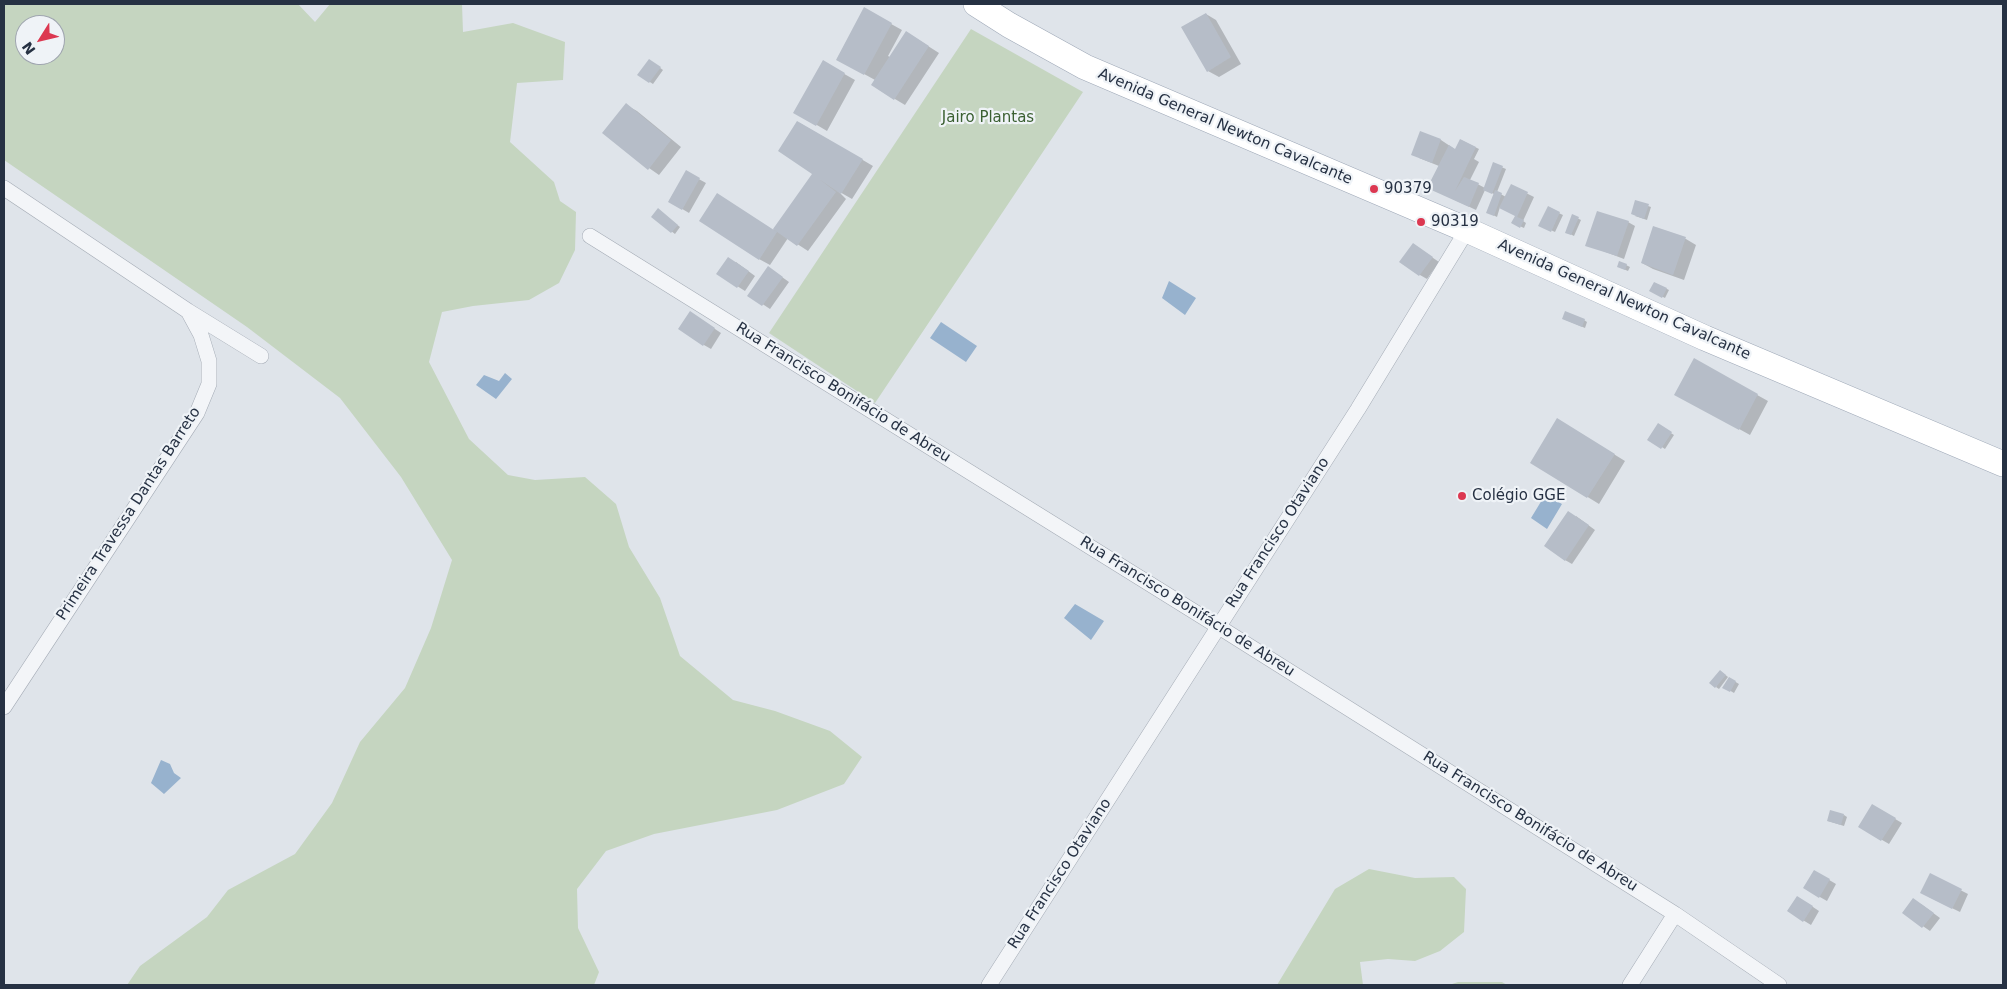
<!DOCTYPE html>
<meta charset="utf-8">
<style>
body{margin:0}
#map{position:relative;width:2007px;height:989px;overflow:hidden;background:#dfe4ea;font-family:"DejaVu Sans",sans-serif}
canvas{display:block}
.frame{position:absolute;inset:0;border:5px solid #263143;pointer-events:none}
.north{position:absolute;left:15px;top:15px;width:50px;height:50px;box-sizing:border-box;background:#eff3f7;border:1px solid #9fa5af;border-radius:50%;rotate:234deg;font-size:14px;font-weight:700;line-height:20px;text-align:center;color:#263143}
.north::after{content:'';display:block;margin:auto;width:18px;height:22px;background:#dc3851;clip-path:polygon(50% 0,100% 100%,50% 72%,0 100%)}
</style>
<div id="map">
<canvas width="2007" height="989"></canvas>
<div class="frame"></div>
<div class="north">N</div>
</div>
<script>
const g = document.querySelector('canvas').getContext('2d');
g.lineJoin = 'round';
function paint(path, color) { g.fillStyle = color; g.fill(path, 'evenodd'); }
const shape = rows => new Path2D(rows.map(r => 'M' + r).join(''));
function stroke(path, color, width, dash) { g.strokeStyle = color; g.lineWidth = width; g.lineCap = dash ? 'butt' : 'round'; g.setLineDash(dash || []); g.stroke(path); }
function label(font, color, halo, rows, align = 'center') {
  g.font = font + ' "DejaVu Sans",sans-serif'; g.lineWidth = 4.5; g.setLineDash([]); g.textBaseline = 'middle'; g.strokeStyle = halo; g.fillStyle = color; for (const [text, x, y, turn = 0] of rows) {
    g.save(); g.translate(x, y); g.rotate((+turn || 0) * Math.PI / 180); g.textAlign = isNaN(turn) ? turn : align; if (halo) g.strokeText(text, 0, 0); g.fillText(text, 0, 0); g.restore();
  }
}
paint(shape([
 [4,4,298,4,315,22,330,4,462,4,463,32,513,23,565,42,563,80,517,83,510,142,554,182,560,201,576,212,575,250,559,283,529,300,473,306,442,312,429,362,469,439,508,475,535,480,585,477,616,504,629,547,660,598,680,656,733,700,775,711,830,731,862,757,844,784,777,810,654,834,606,851,577,889,578,928,599,972,594,985,127,985,140,966,207,917,228,890,295,854,332,803,360,742,405,688,431,628,452,560,401,477,340,398,247,327,4,160],
 [25,25,55,25,55,55,25,55],
 [971,29,1083,92,875,403,769,333],
 [1369,869,1415,878,1454,877,1466,889,1464,932,1440,951,1415,961,1388,959,1360,962,1363,985,1277,985,1335,889],
 [1458,982,1502,982,1507,985,1449,985]
]), '#c5d5c0');
paint(shape([
 [1169,281,1196,298,1185,315,1162,298],
 [941,322,977,346,966,362,930,338],
 [505,373,512,379,496,399,476,385,484,375,499,381],
 [1545,495,1562,504,1547,529,1531,518],
 [1075,604,1104,621,1091,640,1064,618],
 [161,760,170,764,174,773,181,778,164,794,151,783]
]), '#97b2ce');
paint(shape([
 [864,9,902,30,888,56,890,57,917,39,939,53,905,105,895,99,875,80,837,59],
 [1206,14,1216,20,1241,64,1219,77,1208,71],
 [652,62,663,70,653,84,639,75],
 [823,62,855,80,827,131,795,112],
 [626,105,637,111,681,147,659,175,649,168],
 [798,122,873,166,852,199,838,191,846,199,808,251,788,238,770,265,759,259,773,230,814,174],
 [1421,133,1441,140,1456,150,1461,140,1479,149,1474,159,1479,162,1470,180,1485,188,1494,164,1506,169,1497,192,1506,197,1512,186,1534,197,1523,221,1526,223,1524,228,1513,223,1516,216,1500,207,1497,217,1491,214,1494,194,1485,190,1476,210,1436,191,1439,166,1419,158],
 [686,172,706,183,689,213,669,201],
 [1648,206,1651,207,1647,220,1635,216],
 [1548,208,1563,215,1555,232,1540,225],
 [661,212,680,227,675,234,653,217],
 [1573,216,1581,220,1574,236,1566,232],
 [1628,222,1635,226,1624,259,1587,245],
 [1654,227,1686,239,1696,245,1684,280,1653,269,1642,263],
 [1420,249,1439,262,1427,279,1420,275],
 [736,262,755,276,745,291,718,274],
 [1620,262,1630,267,1628,271,1621,268],
 [775,272,789,282,770,309,749,295],
 [1655,283,1669,290,1665,298,1651,291],
 [697,317,721,333,711,349,704,345],
 [1566,320,1584,320,1587,322,1585,328],
 [1694,360,1768,401,1750,435,1676,394],
 [1658,425,1674,435,1665,449,1649,439],
 [1568,426,1625,461,1599,504,1531,462],
 [1576,516,1595,530,1572,564,1565,560],
 [1723,673,1728,677,1719,689,1716,687],
 [1729,678,1739,684,1734,693,1724,687],
 [1873,806,1902,823,1889,844,1860,827],
 [1844,815,1847,817,1844,826,1828,821],
 [1814,871,1836,884,1827,901,1804,888],
 [1931,875,1968,894,1960,912,1929,897],
 [1804,901,1819,911,1811,925,1788,911],
 [1921,904,1940,918,1930,931,1904,913]
]), '#0003');
paint(shape([
 [864,7,892,23,864,75,836,60],
 [1206,13,1231,57,1207,72,1181,27],
 [906,31,929,46,894,100,871,85],
 [649,59,661,67,649,83,637,75],
 [823,60,845,73,816,126,793,113],
 [626,103,671,140,648,170,602,133],
 [797,121,863,159,841,194,819,179,836,192,797,246,773,229,812,174,778,151],
 [1420,131,1441,139,1432,163,1411,155],
 [1460,139,1476,147,1455,191,1464,177,1479,183,1469,207,1427,188,1449,145,1455,149],
 [1493,162,1503,166,1492,194,1483,190],
 [686,170,700,178,682,210,668,202],
 [1511,184,1528,192,1517,217,1524,220,1520,228,1511,223,1515,216,1499,208],
 [1495,190,1502,193,1494,216,1486,213],
 [717,193,777,232,759,260,699,221],
 [1635,200,1649,204,1644,219,1631,214],
 [1548,206,1560,212,1551,232,1538,226],
 [658,208,678,225,671,233,651,217],
 [1597,211,1629,221,1617,256,1585,246],
 [1572,214,1579,217,1571,235,1565,233],
 [1653,226,1686,237,1673,275,1641,263],
 [1413,243,1433,257,1419,276,1399,262],
 [728,257,749,271,737,288,716,274],
 [1619,261,1627,264,1625,270,1617,267],
 [768,266,783,277,762,306,747,296],
 [1654,282,1667,288,1662,298,1649,291],
 [690,311,715,328,703,346,678,329],
 [1565,311,1585,319,1582,327,1562,319],
 [1694,358,1758,394,1739,430,1674,395],
 [1557,418,1615,454,1587,498,1530,463],
 [1658,423,1672,432,1661,449,1647,440],
 [1568,511,1589,525,1565,561,1544,546],
 [1720,670,1726,675,1715,688,1709,683],
 [1729,677,1736,681,1730,692,1722,688],
 [1872,804,1896,818,1881,841,1858,827],
 [1830,810,1844,814,1841,825,1827,821],
 [1814,870,1830,879,1819,898,1803,888],
 [1930,873,1962,889,1952,909,1920,893],
 [1797,896,1813,906,1803,922,1787,911],
 [1913,898,1934,913,1922,928,1902,913]
]), '#b6bdc8');
const street = shape([
 [4,188,188,311,261,356],
 [590,236,1219,627,1675,914,1779,985],
 [4,707,197,413,209,384,209,361,201,335,188,311],
 [989,985,1358,409,1467,230],
 [1630,985,1675,914]
]);
const primary = shape([
 [976,4,1009,25,1085,67,1467,230,1705,338,2003,464]
]);
stroke(street, '#a4abb5', 16);
stroke(primary, '#9ea8b7', 26);
stroke(street, '#f3f5f8', 15);
stroke(primary, '#fff', 25);
for (const [x, y, r, color] of [
 [1374,189,5,"#dc3851"],
 [1421,222,5,"#dc3851"],
 [1462,496,5,"#dc3851"]
]) { const dot = new Path2D(); dot.arc(x, y, r, 0, 2 * Math.PI); g.fillStyle = color; g.fill(dot); stroke(dot, '#eff3f7', 2); }
label('15px', '#3b6032', '#eff3f7', [
 ["Jairo Plantas",988,118]
]);
label('15px', '#263143', '#eff3f7', [
 ["Avenida General Newton Cavalcante",1225,127,23],
 ["Avenida General Newton Cavalcante",1624,300,24],
 ["Rua Francisco Bonifácio de Abreu",843,393,32],
 ["Primeira Travessa Dantas Barreto",129,514,-57],
 ["Rua Francisco Otaviano",1278,533,-57],
 ["Rua Francisco Bonifácio de Abreu",1187,607,32],
 ["Rua Francisco Bonifácio de Abreu",1530,822,32],
 ["Rua Francisco Otaviano",1060,874,-57]
]);
label('15px', '#263143', '#eff3f7', [
 ["90379",1384,189],
 ["90319",1431,222],
 ["Colégio GGE",1472,496]
], 'left');
</script>
